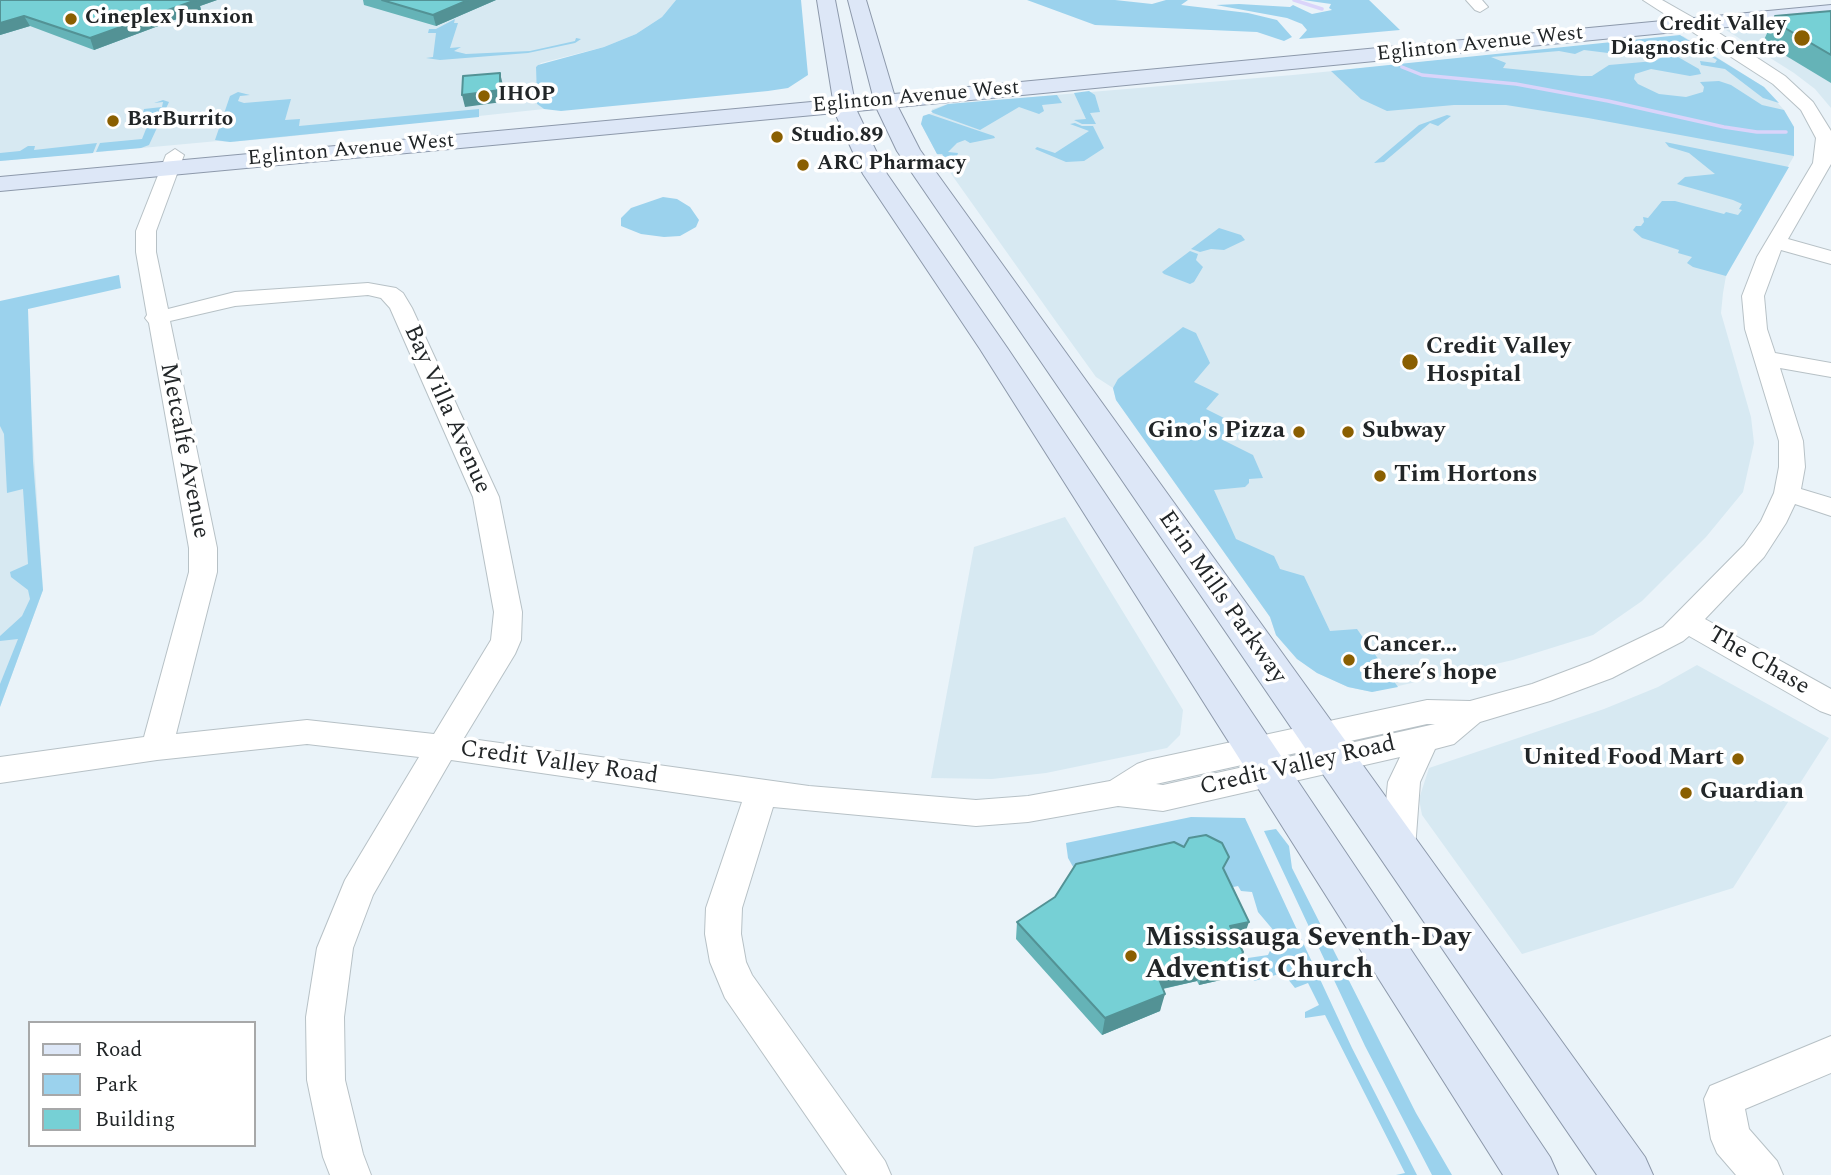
<!DOCTYPE html>
<meta charset="utf-8">
<style>
body{margin:0}
#map{position:relative;width:1831px;height:1175px;overflow:hidden;background:#eaf3f9;font-family:Spectral,serif}
canvas{display:block}
.legend{position:absolute;left:28px;top:1021px;width:228px;height:126px;box-sizing:border-box;background:#fff;border:2px solid #a7a8a9;margin:0;padding:9px 12px;list-style:none;font-size:21px;color:#222628}
.legend li{display:flex;align-items:center;gap:14px;height:35px}
.legend b{width:35px;border:2px solid #a7a8a9}
</style>
<div id="map">
<canvas width="1831" height="1175"></canvas>
<ul class="legend">
<li><b style="height:9px;background:#dde7f7"></b>Road</li>
<li><b style="height:19px;background:#9bd2ed"></b>Park</li>
<li><b style="height:19px;background:#76d0d5"></b>Building</li>
</ul>
</div>
<script>
const g = document.querySelector('canvas').getContext('2d');
g.lineJoin = 'round';
function paint(path, color) { g.fillStyle = color; g.fill(path, 'evenodd'); }
const shape = rows => new Path2D(rows.map(r => 'M' + r).join(''));
function stroke(path, color, width, dash) { g.strokeStyle = color; g.lineWidth = width; g.lineCap = dash ? 'butt' : 'round'; g.setLineDash(dash || []); g.stroke(path); }
function label(font, color, halo, rows, align = 'center') {
  g.font = font + ' Spectral,serif'; g.lineWidth = 7; g.setLineDash([]); g.textBaseline = 'middle'; g.strokeStyle = halo; g.fillStyle = color; for (const [text, x, y, turn = 0] of rows) {
    g.save(); g.translate(x, y); g.rotate((+turn || 0) * Math.PI / 180); g.textAlign = isNaN(turn) ? turn : align; if (halo) g.strokeText(text, 0, 0); g.fillText(text, 0, 0); g.restore();
  }
}
paint(shape([
 [0,0,676,0,662,17,636,34,604,47,541,63,536,67,537,104,544,109,275,138,230,142,218,141,0,161],
 [1831,20,1831,108,1815,89,1794,73,1726,30],
 [1683,36,1764,87,1784,110,1794,127,1794,156,1735,257,1726,276,1723,293,1721,313,1751,417,1754,443,1743,492,1706,537,1642,601,1593,635,1513,660,1372,692,1348,687,1317,673,1297,659,1276,635,1270,617,1116,400,1113,388,1096,377,1057,323,937,154,921,124,923,116,932,113,932,109,948,104,1293,75],
 [29,378,43,590,0,707,0,385],
 [1065,517,1183,710,1180,735,1167,748,1046,773,992,779,931,778,974,547],
 [1697,665,1829,738,1733,888,1522,954,1422,815,1419,799,1429,768,1604,709,1658,687]
]), '#d7e9f2');
paint(shape([
 [676,0,801,0,808,75,788,88,768,91,561,111,544,109,537,104,536,67,538,65,604,47,636,34,662,17],
 [1027,0,1115,0,1152,4,1166,0,1188,0,1181,5,1248,13,1277,20,1292,37,1284,41,1257,32,1095,25],
 [1303,0,1369,0,1400,30,1299,39,1307,30,1302,24,1287,18,1216,5,1239,4,1290,7,1293,5,1312,14,1332,10,1329,8,1331,4],
 [455,19,454,23,458,23,450,48,461,47,454,51,466,54,530,51,575,41,576,38,581,39,575,43,528,53,440,60,426,58,433,57,436,33,428,33,429,29,436,29],
 [1680,35,1764,87,1779,103,1763,98,1725,69,1701,65,1700,61,1715,63,1717,60,1694,47,1650,42,1622,44,1608,53,1584,50,1575,54,1559,51,1491,57,1506,63,1503,68,1581,76,1592,76,1609,65,1655,61,1664,56,1678,57,1699,69,1701,74,1690,76,1651,69,1635,74,1634,79,1638,84,1659,94,1686,97,1703,92,1704,87,1700,82,1719,81,1731,85,1762,105,1784,110,1794,127,1794,156,1588,118,1506,105,1454,105,1387,111,1361,99,1331,71],
 [1089,91,1095,95,1100,112,1090,113,1096,124,1082,124,1074,120,1086,119,1074,93],
 [238,92,250,95,240,96,238,101,244,103,291,99,285,120,300,119,299,126,479,109,479,117,230,142,215,140,230,96],
 [1057,95,1062,103,1042,105,1044,111,1039,114,1019,107,980,130,933,113,931,111,948,104],
 [163,100,169,102,149,145,141,148,96,152,100,143,142,139,148,124,140,124,144,109,162,107,163,102,154,103],
 [929,114,994,136,995,138,970,143,965,140,957,143,948,152,958,153,957,156,944,157,942,154,937,154,921,124,923,116],
 [1447,115,1451,116,1438,126,1430,123,1384,162,1374,163,1419,125],
 [1075,123,1082,126,1093,126,1104,148,1084,161,1066,162,1035,149,1037,147,1055,153,1089,131,1070,124],
 [1665,142,1789,167,1726,276,1693,267,1687,263,1692,257,1678,253,1679,250,1642,238,1633,230,1636,226,1641,226,1644,222,1643,217,1648,218,1662,201,1675,201,1724,214,1726,212,1738,215,1742,210,1739,209,1742,204,1733,200,1677,184,1685,177,1715,174,1689,153,1669,147],
 [97,143,93,153,0,161,0,153,20,151,28,146,35,146,34,150],
 [663,197,677,199,690,207,699,220,696,227,680,236,664,237,641,234,621,226,621,218,631,208],
 [1219,228,1241,235,1245,240,1224,250,1211,249,1200,252,1191,249],
 [1190,251,1198,254,1196,260,1203,267,1194,282,1190,284,1164,274,1162,272],
 [119,275,121,288,28,309,33,461,43,590,0,707,0,684,18,639,0,641,0,636,22,616,30,599,28,590,11,577,10,572,28,564,23,489,7,493,4,434,0,426,0,301],
 [1183,327,1196,333,1210,363,1194,382,1219,394,1206,409,1232,422,1221,439,1253,455,1263,478,1249,479,1249,483,1245,487,1214,490,1236,539,1274,556,1280,569,1304,576,1330,631,1357,629,1398,687,1372,692,1348,687,1317,673,1297,659,1276,635,1270,617,1116,400,1113,388,1118,379],
 [1191,817,1245,818,1352,1048,1417,1175,1396,1175,1405,1173,1325,1015,1305,1018,1305,1012,1319,1005,1308,983,1295,988,1283,973,1254,981,1246,964,1248,958,1268,955,1276,938,1274,931,1258,912,1252,892,1241,891,1238,886,1220,890,1076,872,1068,858,1066,843],
 [1276,829,1289,846,1292,868,1416,1113,1452,1175,1432,1175,1365,1046,1264,831]
]), '#9bd2ed');
stroke(shape([
 [1294,0,1322,9],
 [1402,67,1422,75,1516,84,1608,101,1724,127,1757,132,1786,132]
]), '#dad4fa', 3.5);
const minor = shape([
 [1466,0,1482,0,1488,7,1480,12,1475,10,1466,0],
 [1643,0,1662,0,1713,29,1785,76,1813,102,1831,131,1831,164,1788,239,1831,251,1831,264,1781,250,1764,296,1767,329,1775,353,1831,363,1831,377,1780,368,1803,441,1805,467,1801,489,1831,498,1831,516,1795,504,1786,523,1764,557,1705,619,1831,689,1831,715,1820,711,1689,636,1683,641,1612,678,1550,701,1480,722,1454,744,1435,749,1420,782,1415,849,1410,859,1398,863,1386,859,1381,849,1388,782,1400,757,1163,811,1118,806,1028,822,976,826,773,807,742,908,741,934,746,962,752,975,885,1161,891,1175,847,1175,725,998,710,962,705,934,706,908,742,802,451,760,373,895,353,948,344,1017,345,1080,363,1154,371,1175,330,1175,323,1157,307,1080,306,1017,317,948,345,880,419,757,307,744,157,760,0,783,0,757,144,737,189,572,189,548,149,323,145,318,147,315,136,252,136,231,166,155,175,149,184,155,156,231,156,252,168,309,235,292,368,283,396,288,403,293,412,308,499,497,522,612,521,640,515,654,464,738,809,786,976,800,1028,796,1110,781,1137,764,1148,760,1427,700,1470,701,1532,684,1590,662,1663,627,1744,545,1761,521,1774,493,1779,467,1779,441,1745,329,1742,296,1757,257,1813,163,1816,138,1801,110,1773,84,1643,0],
 [368,295,381,298,390,308,473,497,494,612,491,640,434,734,307,720,176,734,217,572,217,548,170,321,235,306,368,295],
 [1427,724,1435,724,1163,785,1156,784,1427,724],
 [1831,1036,1831,1073,1745,1109,1749,1129,1777,1161,1783,1175,1736,1175,1717,1153,1711,1139,1704,1099,1710,1086,1831,1036]
]);
const major = shape([
 [817,0,835,0,854,98,873,96,848,0,866,0,894,94,1831,5,1831,17,898,107,920,150,1645,1157,1653,1175,1597,1175,897,151,877,109,857,111,887,174,1008,349,1550,1157,1558,1175,1503,1175,980,349,863,174,835,113,0,191,0,177,833,100,817,0]
]);
stroke(minor, '#b7c1c6', 2);
stroke(major, '#8d99ab', 2);
paint(minor, '#fff');
paint(major, '#dde7f7');
paint(shape([
 [0,0,217,0,200,6,201,10,94,50,30,26,0,35],
 [363,0,496,0,436,26,364,5],
 [1831,11,1831,83,1763,42,1775,16],
 [1017,922,1243,939,1237,940,1243,952,1234,977,1199,985,1197,981,1163,989,1160,1011,1102,1035,1016,939]
]), '#65b3b7');
paint(shape([
 [192,0,217,0,200,6,201,10,94,50,90,38],
 [468,0,496,0,436,26,433,15],
 [24,16,30,26,0,35,0,23],
 [500,73,503,85,502,102,465,107,462,95],
 [1249,922,1243,939,1225,943,1230,926],
 [1243,952,1234,977,1199,985,1204,968],
 [1202,964,1197,981,1152,991,1157,974],
 [1165,994,1160,1011,1102,1035,1105,1018]
]), '#539295');
const building = shape([
 [0,0,196,0,90,38,24,16,0,23,0,0],
 [382,0,468,0,433,15,382,0],
 [1831,11,1831,55,1773,21,1779,19,1775,16,1831,11],
 [500,73,500,90,462,95,463,76,500,73],
 [1206,835,1222,843,1229,857,1223,868,1249,922,1230,926,1243,952,1239,960,1204,968,1202,964,1157,974,1165,994,1105,1018,1017,922,1055,897,1076,864,1174,842,1184,847,1189,838,1206,835]
]);
paint(building, '#76d0d5');
stroke(building, '#539295', 2);
for (const [x, y, r, color] of [
 [71,19,7,"#8a5f01"],
 [1802,38,9,"#8a5f01"],
 [484,96,7,"#8a5f01"],
 [113,121,7,"#8a5f01"],
 [777,137,7,"#8a5f01"],
 [803,165,7,"#8a5f01"],
 [1410,362,9,"#8a5f01"],
 [1299,432,7,"#8a5f01"],
 [1348,432,7,"#8a5f01"],
 [1380,476,7,"#8a5f01"],
 [1349,660,7,"#8a5f01"],
 [1738,759,7,"#8a5f01"],
 [1686,793,7,"#8a5f01"],
 [1131,956,7,"#8a5f01"]
]) { const dot = new Path2D(); dot.arc(x, y, r, 0, 2 * Math.PI); g.fillStyle = color; g.fill(dot); stroke(dot, '#fff', 2.5); }
label('bold 21px', '#222628', '#fff', [
 ["Cineplex Junxion",85,19],
 ["Credit Valley",1786,26,"right"],
 ["Diagnostic Centre",1786,50,"right"],
 ["IHOP",498,96],
 ["BarBurrito",127,121],
 ["Studio.89",791,137],
 ["ARC Pharmacy",817,165]
], 'left');
label('21px', '#222628', '#fff', [
 ["Eglinton Avenue West",1480,45,-6],
 ["Eglinton Avenue West",916,98,-5],
 ["Eglinton Avenue West",351,151,-5]
]);
label('bold 24px', '#222628', '#fff', [
 ["Credit Valley",1426,348],
 ["Hospital",1426,376],
 ["Gino's Pizza",1285,432,"right"],
 ["Subway",1362,432],
 ["Tim Hortons",1394,476],
 ["Cancer…",1363,646],
 ["there’s hope",1363,674],
 ["United Food Mart",1724,759,"right"],
 ["Guardian",1700,793]
], 'left');
label('24px', '#222628', '#fff', [
 ["Bay Villa Avenue",446,410,66],
 ["Metcalfe Avenue",183,451,79],
 ["Erin Mills Parkway",1221,598,55],
 ["The Chase",1758,662,30],
 ["Credit Valley Road",559,764,8],
 ["Credit Valley Road",1298,767,-13]
]);
label('bold 28px', '#222628', '#fff', [
 ["Mississauga Seventh-Day",1145,940],
 ["Adventist Church",1145,972]
], 'left');
</script>
